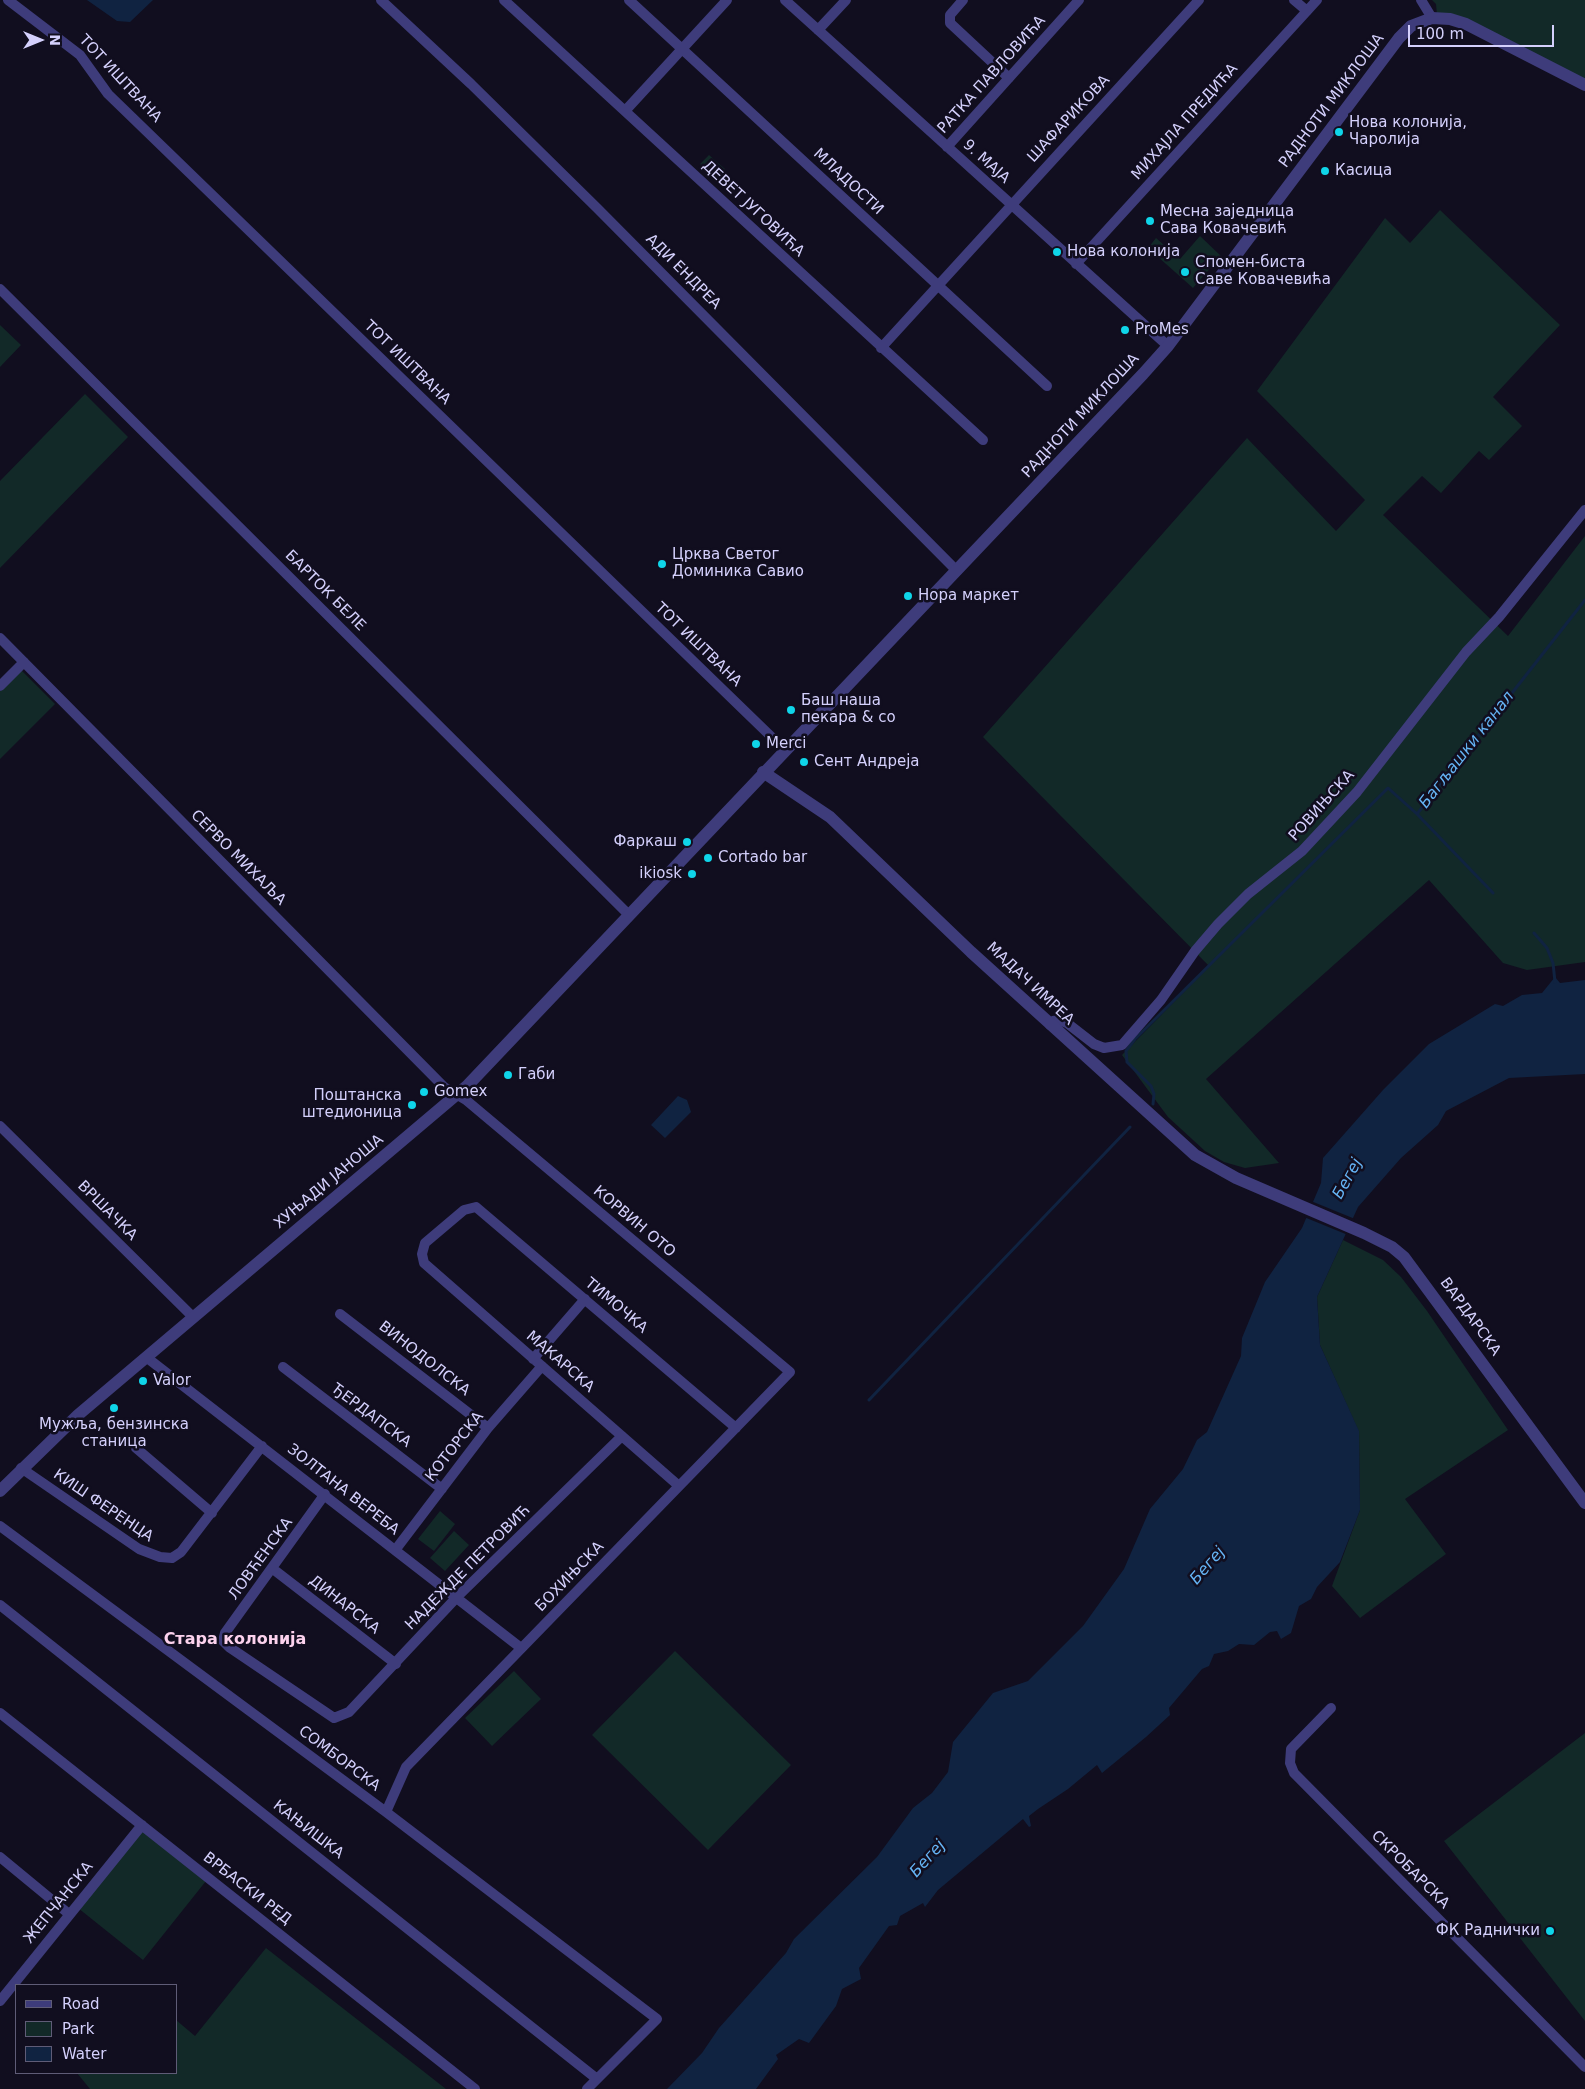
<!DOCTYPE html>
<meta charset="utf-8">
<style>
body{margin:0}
#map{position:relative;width:1585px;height:2089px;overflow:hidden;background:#110e1f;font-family:"DejaVu Sans",sans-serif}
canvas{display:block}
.legend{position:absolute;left:15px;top:1984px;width:162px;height:90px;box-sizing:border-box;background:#110e1f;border:1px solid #5f5c77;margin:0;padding:6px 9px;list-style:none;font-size:15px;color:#d4d0fc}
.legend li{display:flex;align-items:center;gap:10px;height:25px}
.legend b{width:25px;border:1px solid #5f5c77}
.north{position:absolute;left:15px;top:15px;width:50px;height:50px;-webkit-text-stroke:4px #110e1f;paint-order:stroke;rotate:90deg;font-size:14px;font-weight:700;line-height:20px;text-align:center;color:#d4d0fc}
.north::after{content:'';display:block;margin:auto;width:18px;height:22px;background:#d4d0fc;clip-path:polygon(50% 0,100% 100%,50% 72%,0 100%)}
.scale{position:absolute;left:1408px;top:25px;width:146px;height:22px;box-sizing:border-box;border:2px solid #d4d0fc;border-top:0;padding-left:6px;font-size:15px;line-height:18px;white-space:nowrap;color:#d4d0fc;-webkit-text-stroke:4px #110e1f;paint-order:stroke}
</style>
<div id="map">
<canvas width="1585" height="2089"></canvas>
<ul class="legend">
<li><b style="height:6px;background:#3e3c7b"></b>Road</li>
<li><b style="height:14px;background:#122928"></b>Park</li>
<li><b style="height:14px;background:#102341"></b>Water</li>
</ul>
<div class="north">N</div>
<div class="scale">100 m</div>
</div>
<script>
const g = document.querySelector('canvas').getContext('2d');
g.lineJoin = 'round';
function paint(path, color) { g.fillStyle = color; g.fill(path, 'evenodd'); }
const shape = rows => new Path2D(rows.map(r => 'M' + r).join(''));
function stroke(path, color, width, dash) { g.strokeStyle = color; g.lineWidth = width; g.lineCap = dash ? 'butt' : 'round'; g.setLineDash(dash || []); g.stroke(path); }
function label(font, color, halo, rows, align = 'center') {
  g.font = font + ' "DejaVu Sans",sans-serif'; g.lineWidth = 5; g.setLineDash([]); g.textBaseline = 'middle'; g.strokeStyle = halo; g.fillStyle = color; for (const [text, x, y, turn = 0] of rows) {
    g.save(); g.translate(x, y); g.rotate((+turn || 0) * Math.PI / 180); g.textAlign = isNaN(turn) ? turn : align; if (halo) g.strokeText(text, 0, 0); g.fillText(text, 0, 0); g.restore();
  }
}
paint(shape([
 [1432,0,1585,0,1585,81,1437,15,1436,4],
 [709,155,725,169,716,179,700,164],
 [1440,210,1560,325,1493,397,1522,426,1489,460,1479,451,1441,493,1422,476,1383,515,1508,636,1585,536,1585,962,1527,970,1503,963,1429,880,1206,1079,1279,1163,1245,1168,1224,1162,1205,1151,1168,1117,1122,1055,1209,966,983,737,1247,438,1336,531,1365,500,1257,391,1385,218,1410,243],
 [1200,236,1221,256,1193,288,1148,248,1156,238,1180,259],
 [0,325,21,345,0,367],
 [85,394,128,437,0,568,0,481],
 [21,670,55,704,0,759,0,691],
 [1343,1240,1383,1260,1401,1277,1427,1311,1508,1430,1405,1499,1446,1554,1360,1618,1332,1586,1360,1510,1359,1432,1320,1345,1317,1297],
 [440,1511,455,1524,434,1551,418,1539],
 [454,1531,469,1545,445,1571,430,1558],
 [675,1651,791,1765,708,1850,592,1735],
 [514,1671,541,1699,492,1746,465,1718],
 [1585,1733,1585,2021,1444,1841],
 [141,1829,206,1881,143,1960,78,1908],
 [266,1948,446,2089,90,2089,77,2073,176,2073,176,2020,195,2036]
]), '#122928');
paint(shape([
 [87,0,153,0,130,22,117,21],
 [1555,977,1560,983,1585,980,1585,1074,1509,1078,1446,1111,1438,1125,1401,1158,1358,1207,1317,1297,1320,1345,1359,1431,1360,1510,1340,1562,1317,1587,1311,1599,1299,1606,1291,1633,1281,1639,1277,1631,1270,1632,1254,1645,1239,1644,1228,1651,1214,1654,1209,1666,1202,1669,1169,1708,1170,1715,1146,1737,1102,1773,1097,1765,1068,1789,1038,1809,1029,1816,1031,1826,1029,1827,1023,1819,938,1890,925,1907,923,1903,900,1916,897,1925,889,1926,859,1968,861,1979,842,1989,836,2006,809,2043,799,2039,776,2055,778,2059,756,2089,667,2089,702,2053,719,2028,786,1953,794,1939,877,1857,913,1808,932,1793,948,1772,953,1742,993,1693,1028,1681,1083,1626,1124,1569,1150,1509,1183,1469,1197,1440,1207,1432,1241,1356,1242,1338,1265,1282,1302,1228,1321,1183,1323,1158,1383,1090,1429,1044,1495,1004,1503,1006,1522,995,1542,993],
 [678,1096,687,1100,691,1112,665,1138,651,1125]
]), '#102341');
paint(shape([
 [1311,1201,1355,1219,1348,1235,1304,1217]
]), '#110e1f');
stroke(shape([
 [1493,893,1417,814,1585,600],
 [1534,933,1547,948,1553,963,1555,982],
 [1153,1104,1154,1094,1151,1086,1127,1062,1126,1051,1135,1039,1388,788,1417,814],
 [869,1400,1130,1127]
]), '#102341', 3);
stroke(shape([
 [8,0,80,55,108,94,785,750],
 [381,0,471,84,597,208,957,571],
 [504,0,983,440],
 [629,0,1047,386],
 [785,0,1168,346],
 [963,0,950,15,950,23,1009,78],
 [1294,0,1307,11],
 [1421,0,1432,18],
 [818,30,846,0],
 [625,111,727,0],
 [947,147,1079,0],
 [1076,264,1317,0],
 [0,289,629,915],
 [881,348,1199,0],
 [0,638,444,1087,466,1100,790,1372,406,1767,386,1812],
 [0,686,24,662],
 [1050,1025,1053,1021,1059,1020,1067,1023,1094,1044,1104,1048,1122,1045,1161,1000,1195,951,1218,924,1248,894,1302,851,1357,792,1466,652,1499,617,1585,510],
 [0,1126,193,1317],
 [340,1314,488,1428],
 [146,1357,521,1648],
 [533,1359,585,1299],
 [283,1367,442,1489],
 [136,1448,212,1513],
 [21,1468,139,1549,160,1557,172,1558,181,1552,262,1446],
 [679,1486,424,1263,422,1254,425,1243,464,1210,476,1207,736,1428],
 [325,1494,225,1633,223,1641,229,1647,334,1718,349,1712,457,1597,622,1436],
 [0,1526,386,1812,657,2019,587,2089],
 [396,1549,488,1428,542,1366],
 [273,1569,396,1664],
 [0,1605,597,2079],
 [1331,1708,1291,1749,1290,1763,1294,1773,1585,2067],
 [0,1713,475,2089],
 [0,1857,69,1914],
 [0,2001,142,1825]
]), '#3e3c7b', 10);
stroke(shape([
 [763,772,830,817,971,952,1195,1155,1236,1178,1364,1233,1392,1247,1404,1257,1585,1503],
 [0,1491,78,1415,468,1085,1143,374,1168,346,1399,38,1411,26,1432,18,1450,19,1466,24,1585,85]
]), '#3e3c7b', 12);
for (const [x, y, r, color] of [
 [1339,132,5,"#0fd5e9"],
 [1325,171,5,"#0fd5e9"],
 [1150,221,5,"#0fd5e9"],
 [1057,252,5,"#0fd5e9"],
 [1185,272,5,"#0fd5e9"],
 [1125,330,5,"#0fd5e9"],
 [662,564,5,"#0fd5e9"],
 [908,596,5,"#0fd5e9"],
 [791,710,5,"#0fd5e9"],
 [756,744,5,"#0fd5e9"],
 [804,762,5,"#0fd5e9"],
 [687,842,5,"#0fd5e9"],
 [708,858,5,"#0fd5e9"],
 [692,874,5,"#0fd5e9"],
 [508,1075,5,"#0fd5e9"],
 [424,1092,5,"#0fd5e9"],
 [412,1105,5,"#0fd5e9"],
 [143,1381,5,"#0fd5e9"],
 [114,1408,5,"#0fd5e9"],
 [1550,1931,5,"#0fd5e9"]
]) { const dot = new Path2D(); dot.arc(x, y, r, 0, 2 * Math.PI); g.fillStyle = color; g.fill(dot); stroke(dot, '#110e1f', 2); }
label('15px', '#d4d0fc', '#110e1f', [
 ["РАТКА ПАВЛОВИЋА",992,75,-48],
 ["ТОТ ИШТВАНА",120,79,47],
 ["РАДНОТИ МИКЛОША",1332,101,-53],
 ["ШАФАРИКОВА",1069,119,-47],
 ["МИХАЈЛА ПРЕДИЋА",1185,122,-48],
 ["9. МАЈА",986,162,42],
 ["МЛАДОСТИ",848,182,43],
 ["ДЕВЕТ ЈУГОВИЋА",753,209,43],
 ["АДИ ЕНДРЕА",683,272,45],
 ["ТОТ ИШТВАНА",407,363,44],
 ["РАДНОТИ МИКЛОША",1081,416,-47],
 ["БАРТОК БЕЛЕ",325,591,45],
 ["ТОТ ИШТВАНА",698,645,44],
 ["РОВИЊСКА",1322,806,-48],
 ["СЕРВО МИХАЉА",238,858,45],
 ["МАДАЧ ИМРЕА",1030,984,43],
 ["ХУЊАДИ ЈАНОША",329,1182,-40],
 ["ВРШАЧКА",107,1211,45],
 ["КОРВИН ОТО",634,1222,40],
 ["ТИМОЧКА",616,1306,40],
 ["ВАРДАРСКА",1470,1317,54],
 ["ВИНОДОЛСКА",424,1359,38],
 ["МАКАРСКА",560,1362,41],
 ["ЂЕРДАПСКА",371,1416,37],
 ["КОТОРСКА",455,1447,-52],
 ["ЗОЛТАНА ВЕРЕБА",343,1490,38],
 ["КИШ ФЕРЕНЦА",103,1506,34],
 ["ЛОВЋЕНСКА",261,1559,-54],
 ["НАДЕЖДЕ ПЕТРОВИЋ",468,1568,-45],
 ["БОХИЊСКА",570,1577,-46],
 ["ДИНАРСКА",344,1605,38],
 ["СОМБОРСКА",339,1759,37],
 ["КАЊИШКА",308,1830,38],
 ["СКРОБАРСКА",1410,1870,45],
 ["ВРБАСКИ РЕД",247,1889,38],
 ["ЖЕПЧАНСКА",59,1903,-51]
]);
label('15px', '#d4d0fc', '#110e1f', [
 ["Нова колонија,",1349,123],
 ["Чаролија",1349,140],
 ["Касица",1335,171],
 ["Месна заједница",1160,212],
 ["Сава Ковачевић",1160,229],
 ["Нова колонија",1067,252],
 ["Спомен-биста",1195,263],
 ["Саве Ковачевића",1195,280],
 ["ProMes",1135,330],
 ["Црква Светог",672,555],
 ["Доминика Савио",672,572],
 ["Нора маркет",918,596],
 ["Баш наша",801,701],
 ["пекара & co",801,718],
 ["Merci",766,744],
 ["Сент Андреја",814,762],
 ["Фаркаш",677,842,"right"],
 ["Cortado bar",718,858],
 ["ikiosk",682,874,"right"],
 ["Габи",518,1075],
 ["Gomex",434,1092],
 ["Поштанска",402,1096,"right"],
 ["штедионица",402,1113,"right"],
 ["Valor",153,1381],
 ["Мужља, бензинска",114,1425,"center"],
 ["станица",114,1442,"center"],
 ["ФК Раднички",1540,1931,"right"]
], 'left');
label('italic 16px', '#65b4f5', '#110e1f', [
 ["Багљашки канал",1467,750,-52],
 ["Бегеј",1348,1179,-61],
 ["Бегеј",1208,1566,-49],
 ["Бегеј",928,1859,-48]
]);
label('bold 16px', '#fcd2ed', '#110e1f', [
 ["Стара колонија",235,1640]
]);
</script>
